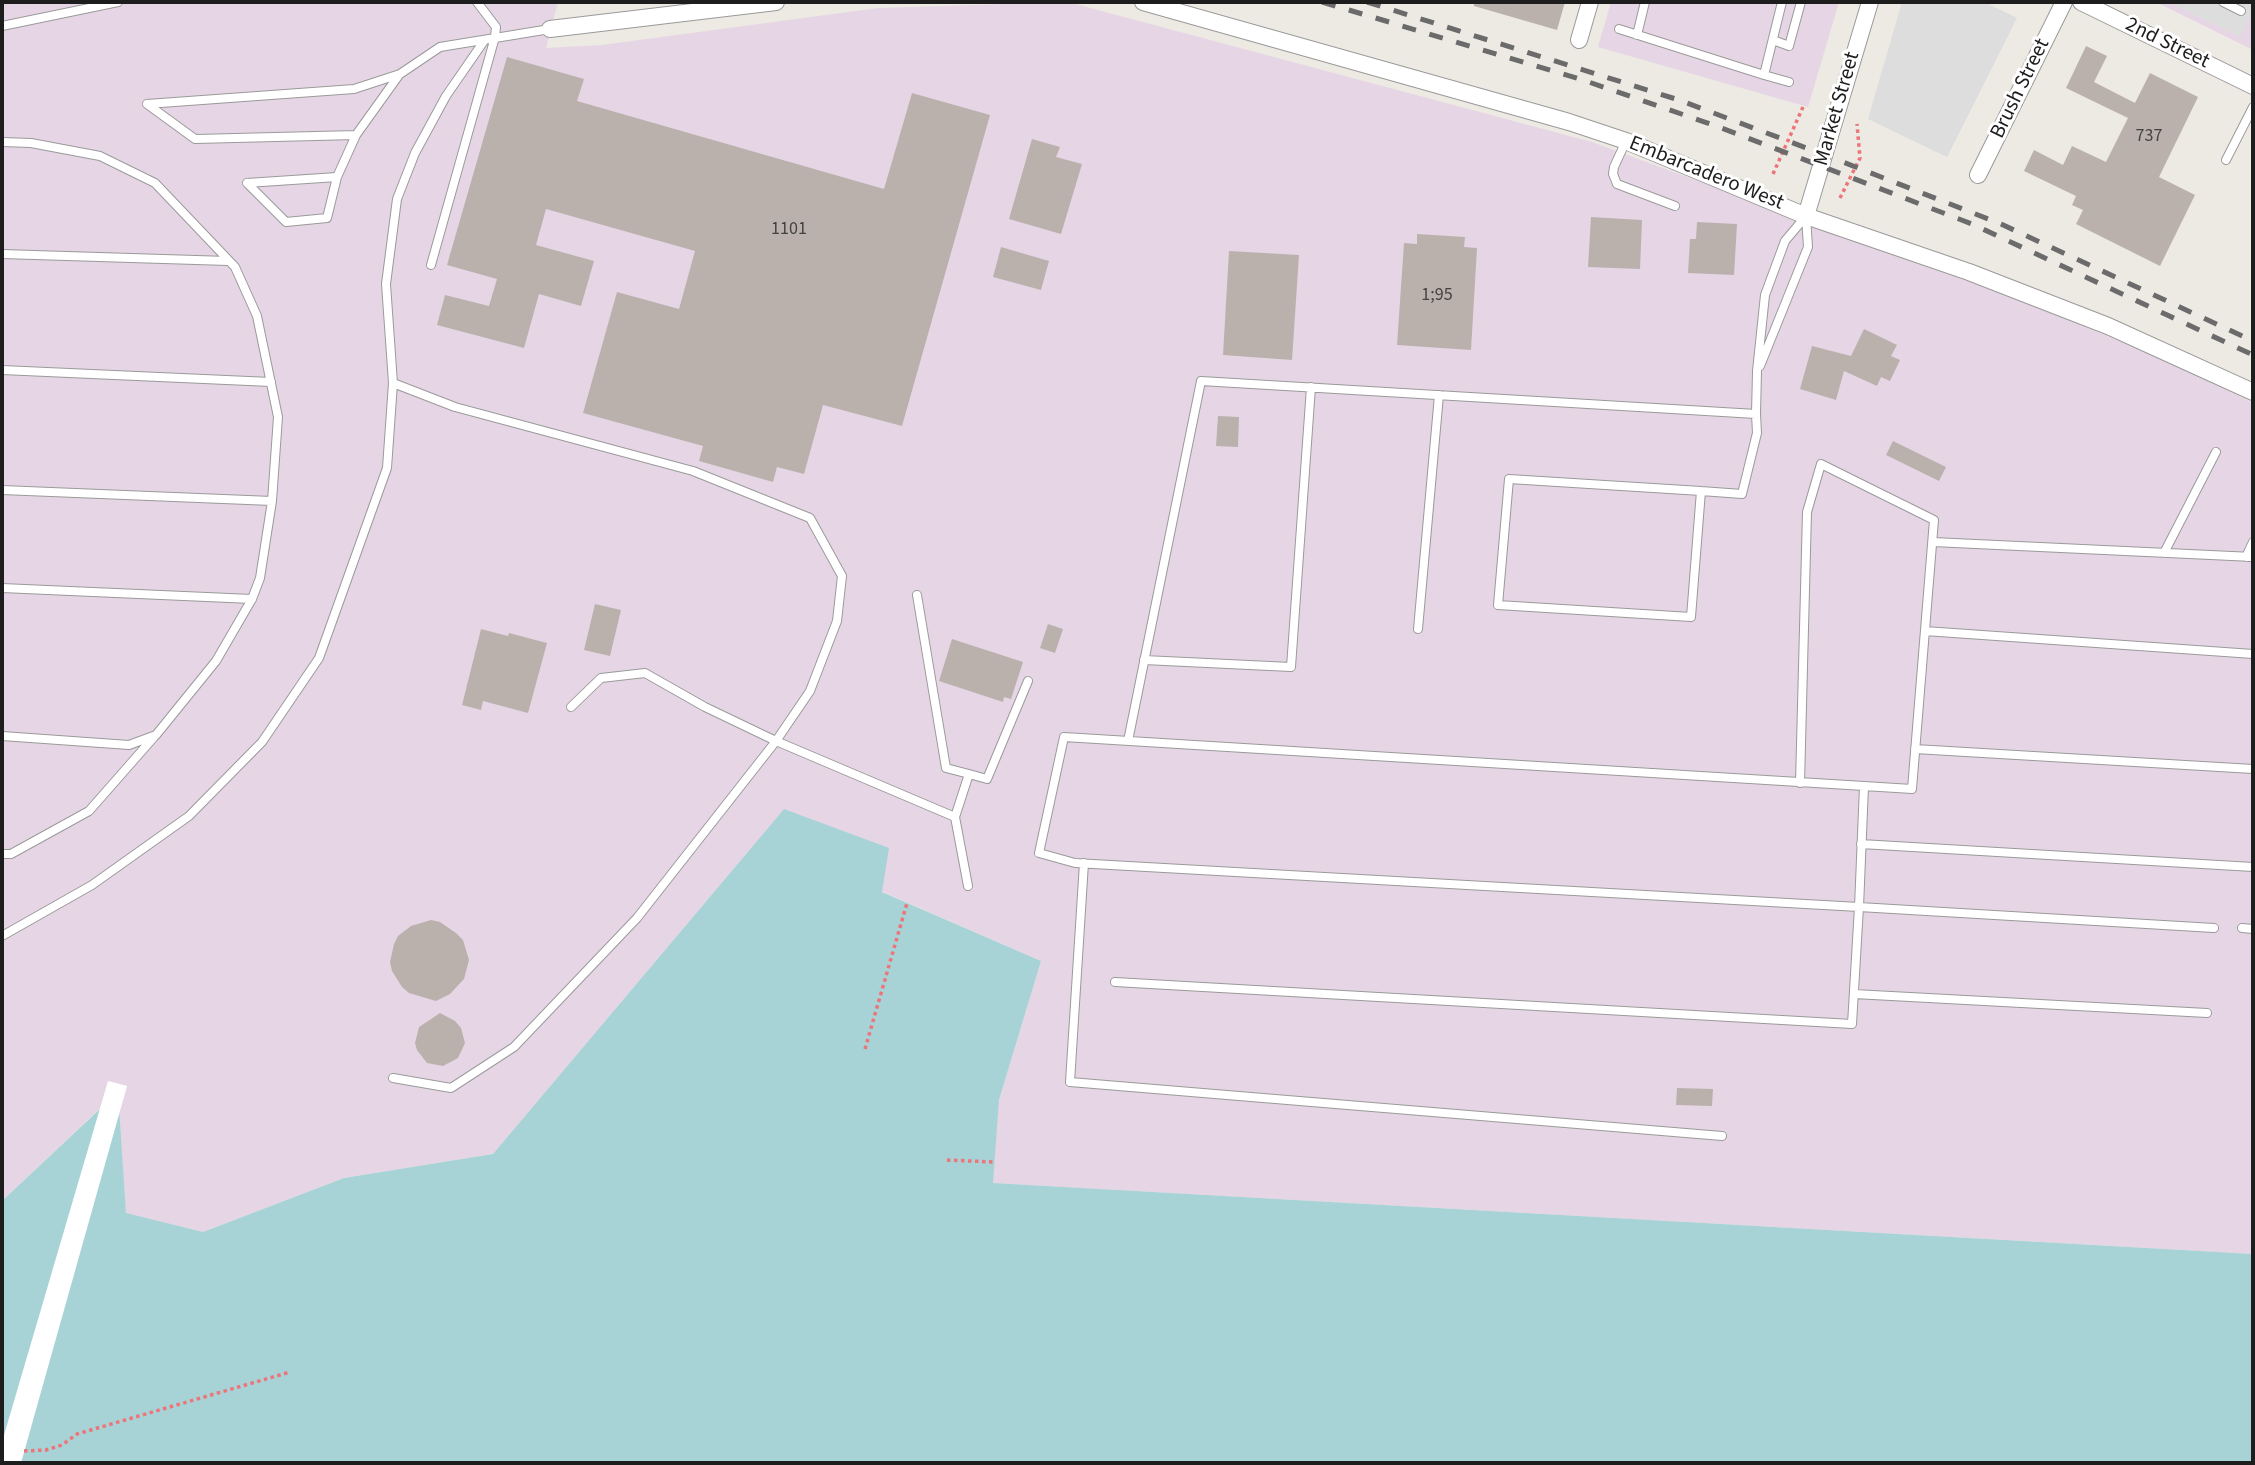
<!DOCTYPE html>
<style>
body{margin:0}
#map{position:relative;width:2255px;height:1465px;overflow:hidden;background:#ede9e3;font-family:"Source Sans 3",sans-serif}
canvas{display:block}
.frame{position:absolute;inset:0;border:4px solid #1d1d1d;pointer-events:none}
</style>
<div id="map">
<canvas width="2255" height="1465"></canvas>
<div class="frame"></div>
</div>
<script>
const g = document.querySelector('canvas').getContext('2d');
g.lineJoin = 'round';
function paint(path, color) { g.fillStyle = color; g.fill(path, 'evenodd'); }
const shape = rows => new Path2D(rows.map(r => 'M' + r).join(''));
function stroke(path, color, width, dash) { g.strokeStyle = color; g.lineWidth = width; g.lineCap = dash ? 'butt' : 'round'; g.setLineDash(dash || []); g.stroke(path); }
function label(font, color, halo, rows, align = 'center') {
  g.font = font + ' "Source Sans 3",sans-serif'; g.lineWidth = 6; g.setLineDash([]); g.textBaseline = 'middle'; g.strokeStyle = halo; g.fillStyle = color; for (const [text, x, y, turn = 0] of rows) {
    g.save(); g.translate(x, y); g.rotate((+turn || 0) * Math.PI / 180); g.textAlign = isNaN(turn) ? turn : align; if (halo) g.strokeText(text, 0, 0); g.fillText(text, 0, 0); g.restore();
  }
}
paint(shape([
 [2,2,558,2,546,48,602,45,878,8,1068,2,1592,142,2017,298,2185,369,2253,403,2253,1254,992,1183,999,1100,1041,961,881,891,784,809,493,1154,344,1178,203,1232,126,1214,117,1092,2,1201],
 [1611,2,1839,2,1808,107,1598,47],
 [2156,2,2253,2,2253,50]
]), '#e6d6e5');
paint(shape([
 [1902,2,1984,2,2017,18,1947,157,1868,119],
 [2169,2,2253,2,2253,10,2240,37]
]), '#ddd');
paint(shape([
 [784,809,889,848,882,892,1041,961,999,1100,993,1183,2253,1254,2253,1463,2,1463,2,1201,118,1092,126,1213,203,1232,344,1178,493,1154]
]), '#a7d3d7');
paint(shape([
 [108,1081,127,1086,21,1463,2,1463,2,1442]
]), '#fff');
paint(shape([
 [1474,2,1565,2,1557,30,1474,6],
 [2086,46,2107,56,2094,82,2135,103,2150,73,2198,97,2159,177,2195,195,2160,266,2076,224,2083,210,2072,205,2076,196,2024,171,2034,150,2063,165,2072,146,2106,162,2128,118,2066,88],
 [507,57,584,79,577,101,884,189,912,93,990,115,902,426,823,405,804,474,777,467,773,482,699,461,703,446,583,413,617,292,679,309,695,251,546,209,536,245,594,261,581,306,539,294,524,348,437,325,445,295,489,306,497,279,447,265],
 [1032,139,1060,147,1056,157,1082,164,1061,234,1009,219],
 [1591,217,1642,220,1640,269,1588,267],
 [1697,222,1737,224,1734,275,1688,273,1690,239,1696,239],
 [1417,234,1465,237,1464,247,1477,248,1471,350,1397,345,1404,243,1417,244],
 [1001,247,1049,261,1041,290,993,277],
 [1229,251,1299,255,1292,360,1223,355],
 [1864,329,1897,345,1891,356,1900,360,1890,381,1881,377,1877,386,1844,371,1836,400,1800,389,1812,346,1851,356],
 [1218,416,1239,417,1238,447,1216,446],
 [1893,441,1946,467,1939,481,1886,455],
 [595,604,621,610,610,656,584,650],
 [1048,624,1063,629,1055,653,1040,648],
 [481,629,508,636,509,633,547,643,528,713,483,701,481,710,462,705],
 [952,639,1023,662,1011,699,1004,697,1003,702,939,681],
 [431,920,440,922,456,933,463,940,469,960,464,979,450,994,436,1001,409,993,402,987,392,971,390,962,394,944,398,936,411,926],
 [440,1013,455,1021,461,1028,465,1043,458,1058,443,1066,427,1063,417,1050,415,1043,419,1027],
 [1677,1088,1713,1089,1712,1106,1676,1105]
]), '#bab1ad');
const service = shape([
 [2223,2,2241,11],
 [2,26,118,2],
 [1619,29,1764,75,1782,2],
 [1637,35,1645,2],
 [1773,40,1789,46,1801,2],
 [1764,75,1789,82],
 [147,104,354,89,400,74,440,47,550,29],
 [147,104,195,139,356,135,399,75],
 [1626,141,1614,167,1613,174,1617,184,1675,206],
 [2,142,31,143,100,156,155,183,235,267,257,316,278,417,272,501,260,578,252,599,216,661,156,735,129,745,2,736],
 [2226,160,2253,107],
 [247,183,286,222,327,218,337,177],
 [247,183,337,177,356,135],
 [2,254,228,261],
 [431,265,495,37,496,27,477,2],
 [1760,366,1808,247,1806,217],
 [2,370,271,382],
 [393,383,455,407,693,471,810,518,842,576,837,621,810,691,776,741,705,707,645,673,601,678,571,707],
 [2,490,272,501],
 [1701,491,1691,617,1498,605,1509,479,1701,491,1742,494,1757,433,1756,414],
 [1933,542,2253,557],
 [2164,553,2216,452],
 [2246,557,2253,542],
 [2,588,252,599],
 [917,595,946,768,969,774,955,817],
 [1418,629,1439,395],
 [1925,631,2253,654],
 [1144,660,1291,667,1311,387],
 [1064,737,1864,786,1859,907,1075,863,1039,853,1064,737],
 [1128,741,1201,381,1756,414,1757,371,1765,295,1785,241,1806,216],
 [1915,749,2253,769],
 [969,774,987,779,1028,681],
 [1800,783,1807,512,1821,464,1934,520,1912,789,1864,786],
 [1861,844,2253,867],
 [2,854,11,854,89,811,154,737],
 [1084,863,1070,1082,1722,1136],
 [2242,928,2253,929],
 [2,936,92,885,189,816,262,742,319,658,387,468,393,383,386,284,397,199,415,153,446,96,484,41],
 [1115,982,1852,1024,1859,907,2214,928],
 [1854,994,2207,1013],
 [393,1078,451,1088,514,1047,637,918,776,741,955,817,968,886]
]);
const minor = shape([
 [1143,2,1569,122,1626,141,1806,216,1969,272,2108,326,2253,392],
 [2081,2,2253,86],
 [550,29,776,2],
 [1579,40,1590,2],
 [1978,175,2064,2],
 [1806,216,1870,2]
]);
stroke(service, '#9a9a9a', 10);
stroke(minor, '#9a9a9a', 18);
stroke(shape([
 [1773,174,1803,107],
 [1840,198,1860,158,1857,124],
 [865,1049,907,903],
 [947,1160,993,1162],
 [24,1451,46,1450,62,1445,77,1434,290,1372]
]), '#ed7479', 3.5, [3.5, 3.5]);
stroke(service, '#fff', 8);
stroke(minor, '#fff', 16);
stroke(shape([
 [1322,2,1580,79,1719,127,1821,166,1972,224,2253,355],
 [1367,2,1679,100,1825,155,2001,224,2253,341]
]), '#6b6b6b', 5, [14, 14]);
label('18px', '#444241', null, [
 ["737",2149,137],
 ["1101",789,230],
 ["1;95",1437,296]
]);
label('21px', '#1d1d1d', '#fff', [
 ["2nd Street",2167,44,26],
 ["Brush Street",2021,89,-64],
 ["Market Street",1838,109,-74],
 ["Embarcadero West",1706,174,22]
]);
</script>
